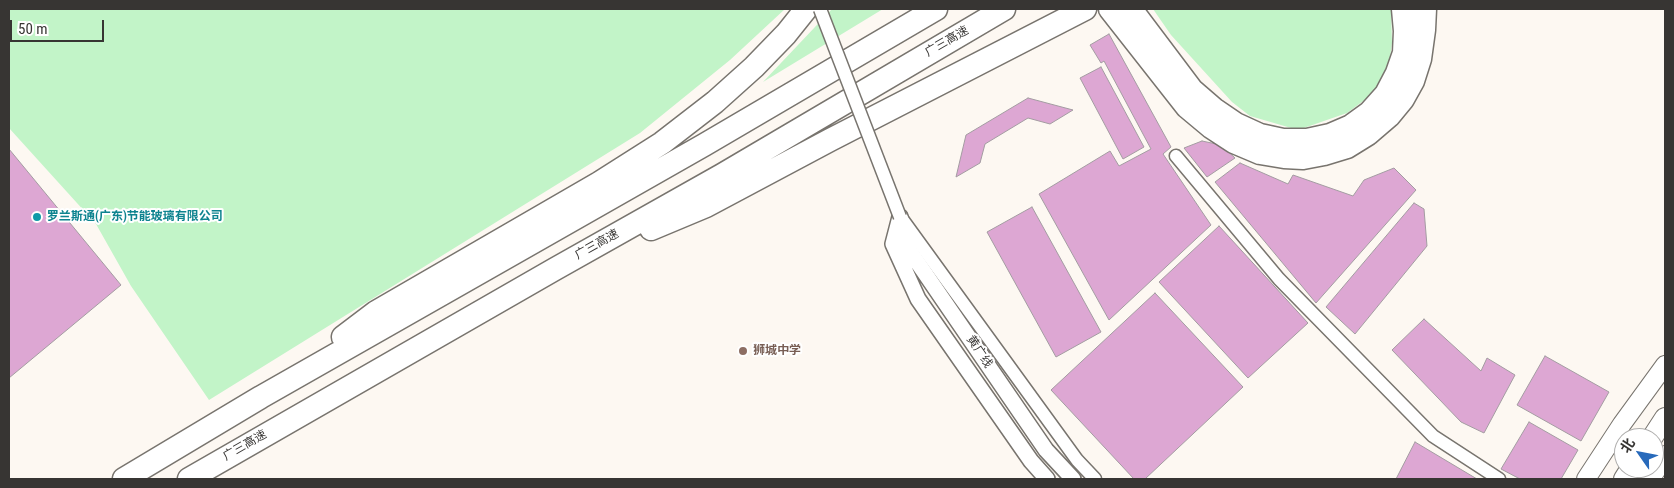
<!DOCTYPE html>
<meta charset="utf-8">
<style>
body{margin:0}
#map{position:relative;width:1674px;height:488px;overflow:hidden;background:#fdf8f2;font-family:"Roboto Condensed","Noto Sans SC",sans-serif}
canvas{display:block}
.frame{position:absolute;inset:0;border:10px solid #373533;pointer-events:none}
.north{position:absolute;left:1614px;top:428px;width:50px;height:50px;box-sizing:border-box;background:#fff;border:1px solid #afaead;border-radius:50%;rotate:303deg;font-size:14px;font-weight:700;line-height:20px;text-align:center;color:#373533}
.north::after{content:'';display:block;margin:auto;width:18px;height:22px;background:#286abb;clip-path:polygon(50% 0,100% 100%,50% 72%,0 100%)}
.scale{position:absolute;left:10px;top:20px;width:94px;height:22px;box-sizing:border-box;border:2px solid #373533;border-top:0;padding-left:6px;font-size:15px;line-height:18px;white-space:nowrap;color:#373533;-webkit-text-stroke:4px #fff;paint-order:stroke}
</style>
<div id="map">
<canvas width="1674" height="488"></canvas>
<div class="frame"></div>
<div class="north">北</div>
<div class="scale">50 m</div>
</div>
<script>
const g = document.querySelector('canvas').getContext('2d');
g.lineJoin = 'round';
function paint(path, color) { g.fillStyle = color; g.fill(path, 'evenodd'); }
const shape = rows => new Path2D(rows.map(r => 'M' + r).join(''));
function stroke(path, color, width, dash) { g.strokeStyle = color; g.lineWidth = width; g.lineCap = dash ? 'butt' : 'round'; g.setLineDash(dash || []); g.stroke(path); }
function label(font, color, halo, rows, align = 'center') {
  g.font = font + ' "Roboto Condensed","Noto Sans SC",sans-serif'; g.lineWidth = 4; g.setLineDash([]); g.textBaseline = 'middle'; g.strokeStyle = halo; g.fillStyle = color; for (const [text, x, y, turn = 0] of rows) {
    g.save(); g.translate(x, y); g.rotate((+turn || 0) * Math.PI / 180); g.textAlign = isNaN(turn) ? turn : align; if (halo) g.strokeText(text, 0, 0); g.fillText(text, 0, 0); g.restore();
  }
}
paint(shape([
 [9,9,785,9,730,60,640,133,209,400,131,286,96,224,9,128],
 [832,9,883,9,763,82],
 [1153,9,1391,9,1392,43,1389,65,1378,90,1347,113,1298,130,1250,116,1232,102,1171,35]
]), '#c2f4c8');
const building = shape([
 [1109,34,1171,147,1163,154,1211,225,1109,320,1039,194,1110,151,1119,166,1151,149,1104,61,1101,63,1090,45,1109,34],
 [1101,67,1144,147,1123,159,1080,78,1101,67],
 [1028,98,1073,110,1050,124,1028,118,985,144,980,163,956,177,966,135,1028,98],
 [1202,141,1221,145,1235,158,1207,177,1184,148,1202,141],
 [9,149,121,285,9,378,9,149],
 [1240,163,1288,184,1293,175,1353,196,1364,180,1394,168,1416,190,1316,303,1215,182,1240,163],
 [1414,203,1424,209,1427,246,1355,334,1326,307,1414,203],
 [1032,207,1101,332,1056,357,987,232,1032,207],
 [1219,226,1308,323,1248,378,1159,282,1219,226],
 [1155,293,1243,387,1145,479,1134,479,1051,390,1155,293],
 [1424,319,1481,371,1487,358,1515,375,1484,433,1461,422,1392,350,1424,319],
 [1545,356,1609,392,1581,441,1517,405,1545,356],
 [1529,422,1578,450,1561,479,1520,479,1501,469,1529,422],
 [1415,442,1477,479,1396,479,1415,442]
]);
paint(building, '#dda7d3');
stroke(building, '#a39ca1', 1);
const minor = shape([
 [1176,156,1279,279,1433,436,1499,479],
 [902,219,1077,460,1095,479]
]);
const tertiary = shape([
 [1047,479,1031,461,918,299,893,244,900,217,909,250,1046,450,1073,479]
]);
const secondary = shape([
 [1586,479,1622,424,1665,365]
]);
const primary = shape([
 [1652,438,1665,418],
 [1624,479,1631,468],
 [1649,479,1665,456]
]);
const motorway = shape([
 [1110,9,1187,107,1211,127,1234,142,1260,153,1284,157,1303,158,1324,154,1347,147,1368,134,1389,116,1403,99,1413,81,1420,59,1424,30,1425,9],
 [1131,9,1192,90,1214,109,1236,124,1260,135,1283,140,1307,140,1330,135,1351,126,1369,113,1386,94,1397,73,1404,53,1405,31,1403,9],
 [651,229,706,206,830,140,1085,9],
 [343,337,376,312,599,183,662,143,715,102,754,67,786,34,806,9],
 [124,479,261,397,704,145,936,9],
 [189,479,555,269,722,175,1004,9]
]);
stroke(minor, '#78746e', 15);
stroke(tertiary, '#78746e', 18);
stroke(secondary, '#78746e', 20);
stroke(primary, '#78746e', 22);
stroke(motorway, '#78746e', 25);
stroke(minor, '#fff', 12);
stroke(tertiary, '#fff', 15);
stroke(secondary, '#fff', 18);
stroke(primary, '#fff', 20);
stroke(motorway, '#fff', 22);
const minorBridge = shape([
 [820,9,900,217]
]);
stroke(minorBridge, '#78746e', 15, []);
stroke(minorBridge, '#fff', 12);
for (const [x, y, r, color] of [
 [37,217,5,"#0f9aa8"],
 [743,351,5,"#8d6e63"]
]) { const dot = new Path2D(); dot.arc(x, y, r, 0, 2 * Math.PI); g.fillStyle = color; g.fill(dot); stroke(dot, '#fff', 2); }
label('12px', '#373533', '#fff', [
 ["广三高速",947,42,-30],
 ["广三高速",597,245,-29],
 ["黄广线",979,352,56],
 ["广三高速",245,446,-30]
]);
label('bold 12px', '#0d838f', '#fff', [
 ["罗兰斯通(广东)节能玻璃有限公司",47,217]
], 'left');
label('bold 12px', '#785e54', '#fff', [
 ["狮城中学",753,351]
], 'left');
</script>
